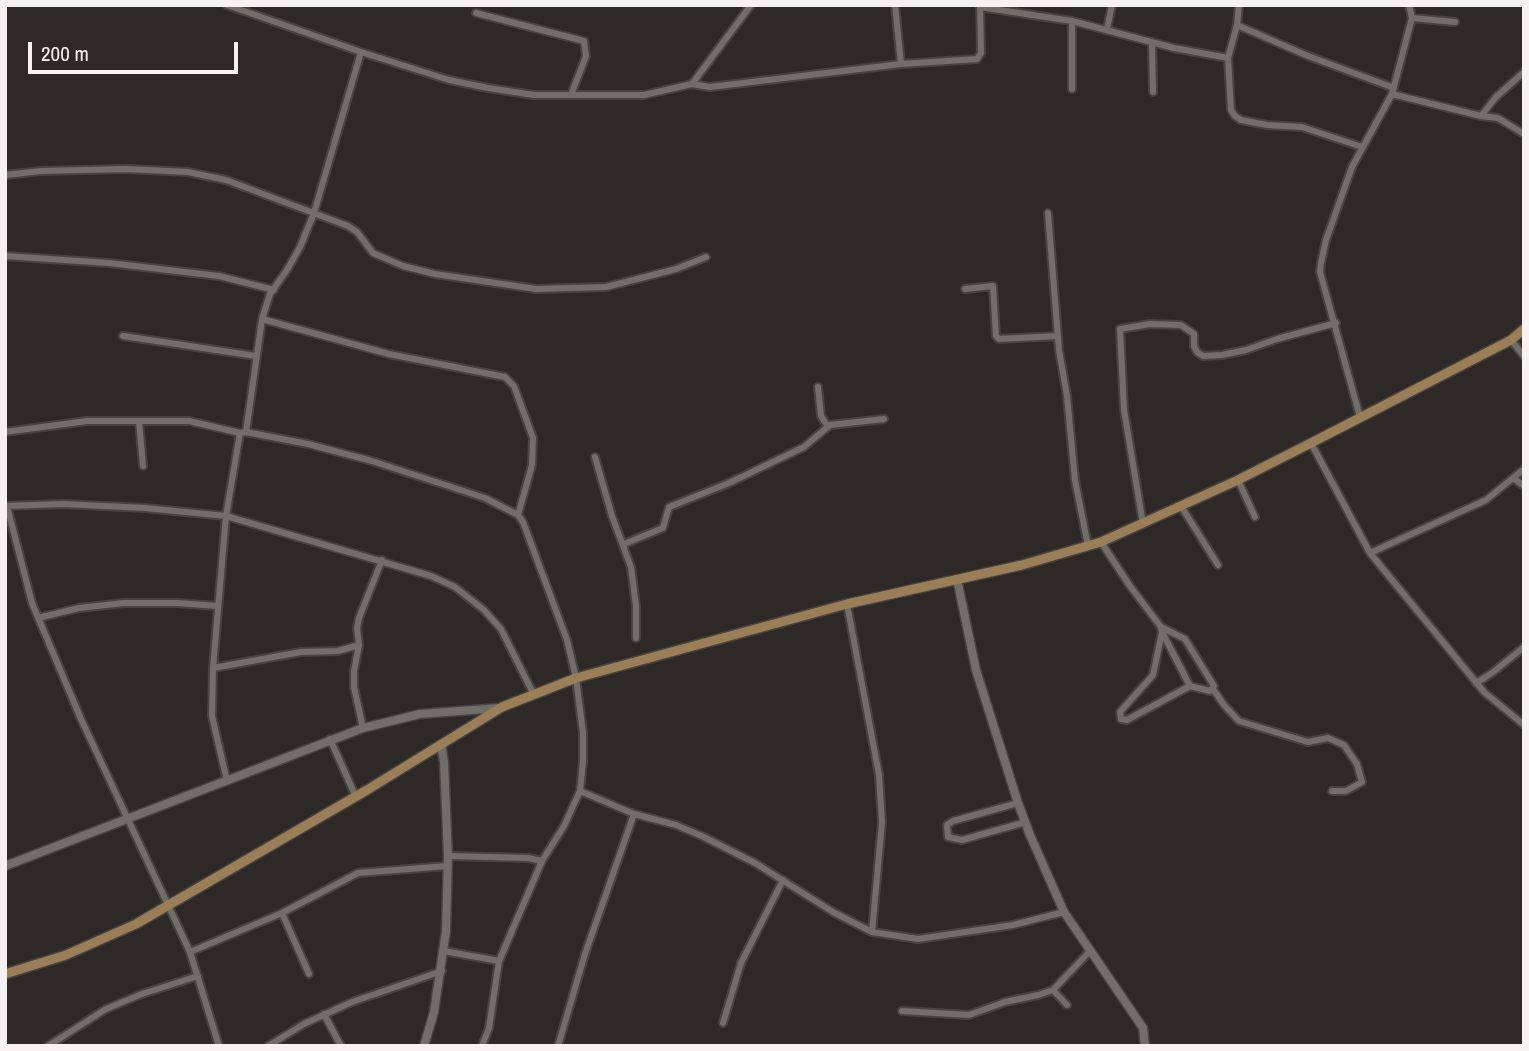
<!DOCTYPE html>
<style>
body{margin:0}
#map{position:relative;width:1529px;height:1051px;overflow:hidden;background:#2c2926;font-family:"Archivo Narrow",sans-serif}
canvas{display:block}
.frame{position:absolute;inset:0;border:7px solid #f5f3f1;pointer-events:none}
.scale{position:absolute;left:28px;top:42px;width:210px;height:32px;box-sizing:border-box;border:4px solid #f5f3f1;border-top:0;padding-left:9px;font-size:21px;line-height:24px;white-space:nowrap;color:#f5f3f1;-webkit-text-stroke:5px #2c2926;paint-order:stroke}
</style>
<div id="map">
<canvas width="1529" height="1051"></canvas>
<div class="frame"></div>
<div class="scale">200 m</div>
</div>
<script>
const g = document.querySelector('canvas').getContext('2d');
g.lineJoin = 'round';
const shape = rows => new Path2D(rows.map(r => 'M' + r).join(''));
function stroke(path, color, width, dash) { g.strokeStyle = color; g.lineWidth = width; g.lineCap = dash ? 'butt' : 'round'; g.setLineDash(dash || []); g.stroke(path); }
const minor = shape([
 [227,5,361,52,449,80,488,88,534,95,644,95,692,84,751,5],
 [895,5,901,64],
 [980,7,1072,21,1174,48,1228,58,1237,25,1239,5],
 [476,13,584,41,586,56,571,95],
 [1412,18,1455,22],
 [1072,21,1072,89],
 [1237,25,1308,56,1394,88],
 [1107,29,1112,5],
 [1152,42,1153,92],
 [1228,58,1231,110,1235,116,1241,120,1267,125,1302,127,1362,147],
 [692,84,710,87,901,64,977,59,981,53,980,5],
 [1392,94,1481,116,1498,118,1524,134],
 [1481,116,1496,97,1524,72],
 [5,175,41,171,126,169,188,172,226,180,348,226,357,232,373,253,403,266,435,274,536,289,606,287,676,269,706,257],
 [1048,213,1059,350,1067,396,1075,480,1088,546],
 [5,256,109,263,219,276,274,290],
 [965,289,993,286,996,336,999,339,1058,336],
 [262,319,389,354,505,377,514,386,533,438,532,465,518,515],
 [123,336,256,356],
 [1511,340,1524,356],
 [818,387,821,416,828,427],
 [1360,417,1320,272,1321,263,1326,240,1352,167,1392,94,1412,18,1409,5],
 [139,421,143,466],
 [5,432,87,421,189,421,240,433,246,432,308,444,372,461,485,498,518,515,523,522,567,640,576,678,583,733,583,761,580,791,564,826,542,861,499,961,489,1028,482,1046],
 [246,432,262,319,270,294,287,270,300,247,314,213,361,52],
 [1311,443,1370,553,1484,692,1524,725],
 [595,457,612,516,631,567,636,606,636,638],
 [1513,478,1524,486],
 [1238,480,1255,517],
 [5,506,63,504,145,508,226,516,431,576,455,587,484,610,501,629,534,695],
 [7,506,32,603,81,719,190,952,219,1046],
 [1181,506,1218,565],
 [1143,524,1124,410,1120,329,1150,324,1181,325,1194,334,1194,346,1197,352,1203,356,1222,355,1246,350,1277,339,1336,323],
 [1101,542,1130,586,1161,627,1185,639,1214,686,1210,691,1190,686,1127,720,1121,719,1120,712,1153,675,1162,632,1161,627],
 [624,544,663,528,669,507,729,483,804,447,830,425,884,419],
 [1370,553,1486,500,1524,469],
 [847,604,879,775,882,822,872,932],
 [38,618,79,608,124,603,177,603,217,606],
 [1162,632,1190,686],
 [213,668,301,652,338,651,359,645],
 [1476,683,1492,673,1524,647],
 [1213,689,1224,705,1239,721,1308,742,1328,738,1344,745,1357,764,1362,782,1346,791,1332,791],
 [363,728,354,687,354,671,359,645,357,628,359,618,382,560],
 [330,739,356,797],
 [227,781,212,716,213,668,226,516,240,433],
 [580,791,634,814,676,825,704,837,755,863,833,912,872,932,918,939,1013,925,1064,912],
 [1018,803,953,821,947,825,948,837,962,840,1026,822],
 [448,856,528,858,542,861],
 [282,913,309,974],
 [444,951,499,961],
 [190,952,282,913,358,873,447,866],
 [1053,990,1067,1005],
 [902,1011,969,1015,1005,1002,1038,995,1053,990,1089,952],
 [324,1014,341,1046],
 [723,1023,741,963,783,880],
 [48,1046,106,1009,142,994,198,976],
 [268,1046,304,1024,352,1002,442,971],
 [558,1046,585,954,634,814]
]);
const tertiary = shape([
 [957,579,976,670,1018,803,1030,835,1064,912,1143,1028,1145,1046],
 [5,866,363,728,420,714,499,708],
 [424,1046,434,1012,446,931,448,856,444,762,441,744]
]);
const secondary = shape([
 [5,974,66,955,136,924,367,790,502,707,576,678,847,604,1022,565,1101,542,1238,480,1311,443,1511,340,1524,329]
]);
stroke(minor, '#464441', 10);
stroke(tertiary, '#464441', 11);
stroke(secondary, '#464441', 12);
stroke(minor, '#716d69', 6);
stroke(tertiary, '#716d69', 8);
stroke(secondary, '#9b7d56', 9);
</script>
